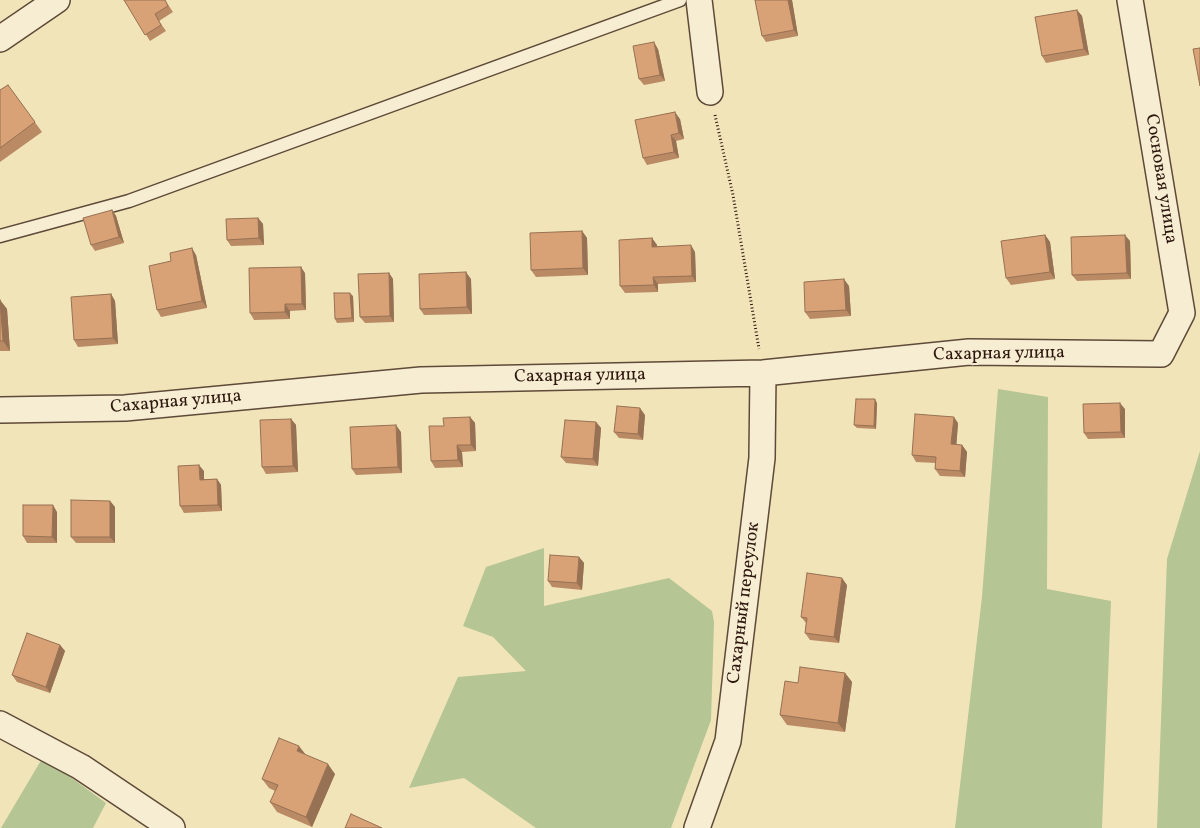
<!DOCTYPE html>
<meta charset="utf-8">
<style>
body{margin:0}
canvas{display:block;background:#f1e4b9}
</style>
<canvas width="1200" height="828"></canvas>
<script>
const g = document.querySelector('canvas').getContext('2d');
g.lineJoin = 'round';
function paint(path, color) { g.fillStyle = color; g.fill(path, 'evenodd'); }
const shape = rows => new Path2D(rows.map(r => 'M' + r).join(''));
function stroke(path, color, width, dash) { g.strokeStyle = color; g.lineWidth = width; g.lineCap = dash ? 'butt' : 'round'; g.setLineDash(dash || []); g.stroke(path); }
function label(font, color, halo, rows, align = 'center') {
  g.font = font + ' Vollkorn,serif'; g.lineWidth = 4; g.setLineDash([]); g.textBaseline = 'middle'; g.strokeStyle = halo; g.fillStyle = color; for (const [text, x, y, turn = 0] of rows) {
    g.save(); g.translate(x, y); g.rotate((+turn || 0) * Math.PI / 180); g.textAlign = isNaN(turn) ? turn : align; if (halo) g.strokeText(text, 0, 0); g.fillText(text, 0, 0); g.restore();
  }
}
paint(shape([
 [998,389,1048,397,1047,589,1111,601,1102,828,955,828,982,597],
 [1200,451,1200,828,1157,828,1167,559],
 [544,548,544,606,669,578,712,611,714,622,711,720,671,828,536,828,464,778,409,788,458,677,526,671,493,637,463,626,486,567],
 [43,757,106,803,93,828,1,828]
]), '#b5c593');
const lane = shape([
 [0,236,129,201,680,0]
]);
const street = shape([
 [699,0,710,92],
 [0,39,57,0],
 [0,410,125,408,421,380,763,373,969,352,1161,354,1182,313,1130,0],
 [0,724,81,767,172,828],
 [697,828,728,741,762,458,763,373]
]);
stroke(lane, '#5e4a38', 15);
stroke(street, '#5e4a38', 28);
stroke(shape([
 [715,115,733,195,759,349]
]), '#2d160d', 3, [1, 2.5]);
stroke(lane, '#f6edd2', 12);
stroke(street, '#f6edd2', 25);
paint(shape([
 [124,0,165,0,173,12,159,21,166,31,150,41],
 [755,0,792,0,798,36,766,42,762,36],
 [1077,10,1082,16,1089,55,1046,63,1042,56],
 [658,49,665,81,644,85,639,79],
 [8,85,42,132,0,162,0,90],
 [680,119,684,139,676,141,679,158,647,165,643,158],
 [112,210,116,216,124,243,95,251,91,245],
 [258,218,263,224,264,245,231,246,227,240],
 [582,231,587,238,588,275,536,277,531,270],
 [1045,235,1050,242,1055,279,1011,285,1006,278],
 [652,238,657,245,657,246,695,252,696,282,658,284,658,292,625,293,620,286],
 [1130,241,1131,279,1077,281,1072,275],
 [196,255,207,308,161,317,157,310,171,261],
 [305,273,306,310,290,311,290,319,254,320,250,313],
 [389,273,393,279,394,322,365,323,360,317],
 [471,279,472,314,424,315,420,309],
 [849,286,851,316,810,319,805,312],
 [111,294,115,301,118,344,78,347,74,340],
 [353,296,354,322,337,323,335,319],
 [0,300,7,309,10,351,0,351],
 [877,403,876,429,857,428,854,425],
 [1125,409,1125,438,1088,439,1084,433],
 [645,415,643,440,619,438,614,432],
 [470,417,475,423,476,451,462,452,463,467,435,468,431,461,444,426],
 [291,419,296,425,298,472,266,474,262,467],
 [596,422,601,428,598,466,566,463,561,457],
 [958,423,956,445,962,445,967,452,965,477,940,476,935,469,936,463,916,462,912,455],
 [401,432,402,473,356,475,352,469],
 [204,471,204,479,217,479,221,485,222,511,184,513,180,506],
 [110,501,115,507,115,543,76,543,71,537],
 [57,512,57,543,27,543,23,536],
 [579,557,584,563,582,590,552,587,548,581],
 [847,585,839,643,810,640,805,633,806,623,801,617],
 [60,645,65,651,50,693,17,682,12,675],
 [845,673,852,682,845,732,787,725,780,715,798,683],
 [305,755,335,774,312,827,277,812,270,802,275,791,269,788,262,779]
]), '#ba8a65');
paint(shape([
 [788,0,792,0,798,36,794,30],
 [1077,10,1082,16,1089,55,1084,49],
 [654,42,658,49,665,81,660,75],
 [675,112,680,119,684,139,679,133],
 [671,135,676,141,679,158,674,152],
 [112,210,116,216,124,243,119,237],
 [258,218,263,224,264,245,259,238],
 [582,231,587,238,588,275,583,268],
 [1045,235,1050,242,1055,279,1050,272],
 [1125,235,1130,241,1131,279,1127,273],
 [652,238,657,245,657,253,652,247],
 [691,245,695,252,696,282,692,276],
 [192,248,196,255,207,308,202,301],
 [301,267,305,273,306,310,302,304],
 [466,272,471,279,472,314,467,307],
 [389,273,393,279,394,322,390,316],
 [653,277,658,284,658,292,654,285],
 [844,279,849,286,851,316,846,310],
 [350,293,353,296,354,322,352,318],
 [111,294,115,301,118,344,113,338],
 [0,300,7,309,10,351,3,341],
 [285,304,290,311,290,319,285,312],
 [875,399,877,403,876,429,874,426],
 [1120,403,1125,409,1125,438,1121,432],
 [640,408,645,415,643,440,638,434],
 [470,417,475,423,476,451,471,445],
 [954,417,958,423,956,451,951,444],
 [291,419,296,425,298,472,293,466],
 [596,422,601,428,598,466,593,459],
 [396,425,401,432,402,473,398,467],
 [457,445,462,452,463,467,458,460],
 [962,445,967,452,965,477,960,471],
 [199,465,204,471,204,486,200,480],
 [217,479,221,485,222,511,218,505],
 [110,501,115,507,115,543,110,537],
 [53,505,57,512,57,543,52,537],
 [579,557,584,563,582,590,577,583],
 [842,578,847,585,839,643,834,637],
 [60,645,65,651,50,693,46,687],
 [845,673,852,682,845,732,838,723],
 [299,746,306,755,297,751],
 [328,764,335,774,312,827,306,817]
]), '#977153');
const building = shape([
 [124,0,165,0,168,6,155,14,161,25,145,35,124,0],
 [755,0,788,0,794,30,762,36,755,0],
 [1077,10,1084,49,1042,56,1035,17,1077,10],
 [654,42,660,75,639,79,633,46,654,42],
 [1200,48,1200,86,1193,49,1200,48],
 [8,85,35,122,0,148,0,90,8,85],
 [675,112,679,133,671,135,674,152,643,158,635,120,675,112],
 [112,210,119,237,91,245,83,218,112,210],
 [258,218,259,238,227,240,226,219,258,218],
 [582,231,583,268,531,270,530,233,582,231],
 [1045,235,1050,272,1006,278,1001,241,1045,235],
 [1125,235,1127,273,1072,275,1071,237,1125,235],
 [652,238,652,247,691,245,692,276,653,277,654,285,620,286,619,240,652,238],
 [192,248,202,301,157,310,149,266,171,261,170,253,192,248],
 [301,267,302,304,285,304,285,312,250,313,249,268,301,267],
 [466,272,467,307,420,309,419,274,466,272],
 [389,273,390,316,360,317,358,274,389,273],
 [844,279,846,310,805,312,804,282,844,279],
 [334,293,350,293,352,318,335,319,334,293],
 [111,294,113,338,74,340,71,297,111,294],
 [0,300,3,341,0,341,0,300],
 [856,399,875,399,874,426,854,425,856,399],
 [1120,403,1121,432,1084,433,1083,404,1120,403],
 [617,406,640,408,638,434,614,432,617,406],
 [915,414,954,417,951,444,962,445,960,471,935,469,936,457,912,455,915,414],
 [470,417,471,445,457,445,458,460,431,461,429,426,444,426,443,418,470,417],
 [291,419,293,466,262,467,260,420,291,419],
 [565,420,596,422,593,459,561,457,565,420],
 [396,425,398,467,352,469,350,427,396,425],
 [199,465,200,480,217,479,218,505,180,506,178,466,199,465],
 [71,500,110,501,110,537,71,537,71,500],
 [23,505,53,505,52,537,23,536,23,505],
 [550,555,579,557,577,583,548,581,550,555],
 [807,573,842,578,834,637,805,633,807,618,801,617,807,573],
 [27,633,60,645,46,687,12,675,27,633],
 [800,667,845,673,838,723,780,715,785,681,798,683,800,667],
 [279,738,299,746,297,751,328,764,306,817,270,802,278,785,262,779,279,738],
 [351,814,382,828,345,828,351,814]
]);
paint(building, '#d8a176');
stroke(building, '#977153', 1);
label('18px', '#2d160d', '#f6edd2', [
 ["Сосновая улица",1160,179,81],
 ["Сахарная улица",999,355,-1],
 ["Сахарная улица",580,377,-1],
 ["Сахарная улица",176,403,-5],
 ["Сахарный переулок",745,603,-83]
]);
</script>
